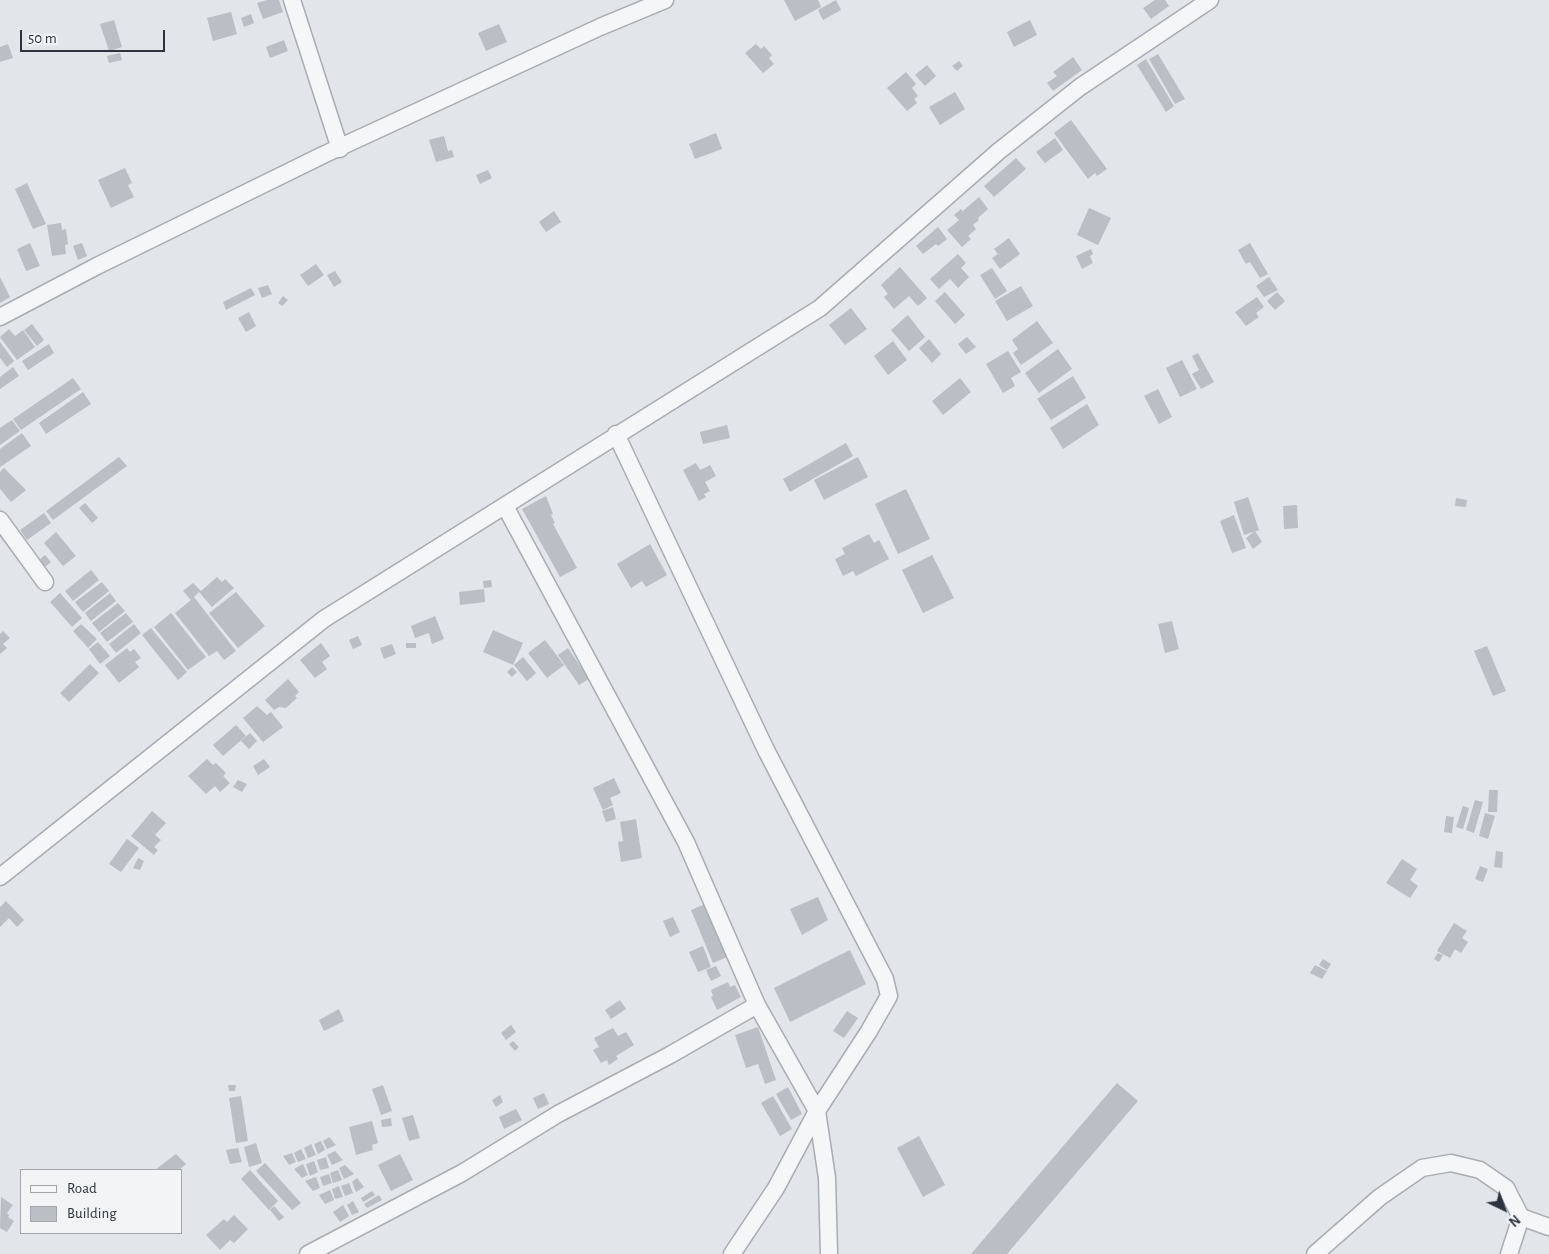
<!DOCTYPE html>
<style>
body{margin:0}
#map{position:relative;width:1549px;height:1254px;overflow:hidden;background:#e2e5e9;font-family:"Alegreya Sans",sans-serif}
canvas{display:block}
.legend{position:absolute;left:20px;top:1169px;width:162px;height:65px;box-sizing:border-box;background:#f2f4f6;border:1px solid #a3a7ad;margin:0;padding:6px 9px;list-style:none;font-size:15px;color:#2c343f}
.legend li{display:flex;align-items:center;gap:10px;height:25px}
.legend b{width:25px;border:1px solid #a3a7ad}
.north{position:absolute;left:1479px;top:1184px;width:50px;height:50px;-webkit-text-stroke:4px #f2f4f6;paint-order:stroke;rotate:138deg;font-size:14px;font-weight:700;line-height:20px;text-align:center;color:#2c343f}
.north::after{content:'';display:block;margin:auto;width:18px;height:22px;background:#2c343f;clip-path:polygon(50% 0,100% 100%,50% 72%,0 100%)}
.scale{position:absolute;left:20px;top:30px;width:145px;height:22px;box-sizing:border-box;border:2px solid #2c343f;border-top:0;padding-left:6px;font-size:15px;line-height:18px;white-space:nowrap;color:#2c343f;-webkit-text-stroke:4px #f2f4f6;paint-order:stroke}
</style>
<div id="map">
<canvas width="1549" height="1254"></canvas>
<ul class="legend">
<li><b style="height:6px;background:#f4f6f8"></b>Road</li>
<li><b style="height:14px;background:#babfc5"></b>Building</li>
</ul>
<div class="north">N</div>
<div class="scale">50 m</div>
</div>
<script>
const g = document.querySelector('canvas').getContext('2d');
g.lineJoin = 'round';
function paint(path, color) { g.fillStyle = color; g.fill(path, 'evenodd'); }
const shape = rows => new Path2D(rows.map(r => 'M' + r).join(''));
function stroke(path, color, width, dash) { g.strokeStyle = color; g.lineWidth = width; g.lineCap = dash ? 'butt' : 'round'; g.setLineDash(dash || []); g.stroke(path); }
paint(shape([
 [267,0,279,0,283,12,263,19,257,3],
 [784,0,818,0,821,7,795,21],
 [836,0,841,10,823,20,818,10],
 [1155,0,1165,0,1169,6,1151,19,1143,8],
 [231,12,237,34,213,41,207,18],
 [251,14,254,23,244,27,241,18],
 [114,20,122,47,109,51,100,24],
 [1030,20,1037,35,1014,47,1007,32],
 [499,24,507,42,486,51,478,33],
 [284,40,288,51,270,58,266,47],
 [8,44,13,58,0,62,0,47],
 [756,44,761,49,764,46,772,55,769,58,774,64,763,73,745,53],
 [120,53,122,60,109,63,107,56],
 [1158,54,1185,99,1175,104,1149,59],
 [1073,57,1082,70,1053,91,1047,83,1057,76,1053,72],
 [1146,59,1174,106,1166,112,1137,65],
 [959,61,963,66,957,71,952,66],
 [927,65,936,76,925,86,915,75],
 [906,72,916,84,912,88,918,96,914,99,917,103,907,111,887,88],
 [955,92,965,109,940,125,929,107],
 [1071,120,1107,169,1097,176,1095,173,1088,179,1054,133],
 [716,133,722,149,695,159,689,144],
 [444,136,448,151,452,150,454,157,436,162,429,140],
 [1055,138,1063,150,1045,163,1036,152],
 [1016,158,1026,169,994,197,984,186],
 [125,168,132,183,128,185,134,197,111,208,98,180],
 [488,170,492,178,480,184,476,175],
 [27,183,46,224,33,229,15,189],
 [979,197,988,209,978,218,979,220,973,225,976,229,968,236,971,239,962,247,947,230,959,220,954,215,961,209,965,214,963,211],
 [1089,208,1111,218,1098,245,1077,235],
 [554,211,561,222,546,232,539,222],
 [61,223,62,230,66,229,68,244,65,245,66,254,52,256,47,225],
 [938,227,947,239,938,246,936,244,923,254,916,246],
 [1009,238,1020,254,1000,269,992,258,998,254,994,249],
 [30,243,40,266,26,271,17,249],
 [82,243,87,256,78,260,73,246],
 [1250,243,1268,274,1260,278,1250,262,1246,264,1238,250],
 [1091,249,1093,254,1090,256,1093,263,1082,269,1076,256],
 [958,254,966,263,961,268,969,277,958,288,950,279,939,289,930,279],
 [316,264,324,275,308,286,300,275],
 [900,267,927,298,918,306,909,296,894,309,884,297,888,294,881,285],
 [992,268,1007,291,995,299,980,275],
 [335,271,342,282,334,287,327,275],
 [0,277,10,297,0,303],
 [1269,277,1278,290,1264,297,1256,286],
 [268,285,272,294,262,298,258,288],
 [1021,286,1033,306,1007,321,995,301],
 [251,288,255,295,226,310,223,302],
 [945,292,965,315,955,324,935,301],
 [1277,292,1285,301,1275,310,1267,301],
 [283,296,288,300,282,306,278,303],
 [1257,297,1264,307,1256,313,1259,317,1246,326,1235,312],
 [851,308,867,329,845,345,829,325],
 [249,312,256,326,246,332,238,318],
 [908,315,925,337,909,351,891,330],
 [1037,321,1053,343,1021,365,1013,353,1018,349,1012,340],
 [32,324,44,340,37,346,24,330],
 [9,329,15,336,23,330,35,347,17,360,0,337],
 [967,337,976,347,966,354,958,344],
 [929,339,941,354,932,363,919,348],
 [893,341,907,360,888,375,874,356],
 [0,342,14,361,7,367,0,358],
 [49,344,54,353,28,370,22,361],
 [1058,349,1072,369,1039,393,1025,373],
 [1008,351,1021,372,1011,378,1015,386,1003,393,986,364],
 [1198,353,1214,382,1201,389,1192,374,1199,370,1192,356],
 [1182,360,1197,389,1180,397,1166,368],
 [13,367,19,376,0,389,0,377],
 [1073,376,1086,398,1051,420,1037,399],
 [73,378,81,389,21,430,13,419],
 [960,378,971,392,943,415,932,401],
 [1158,389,1172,417,1159,424,1144,396],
 [83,392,91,404,46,434,39,423],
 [1087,404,1099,425,1063,449,1050,428],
 [12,420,20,431,0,445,0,428],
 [727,425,730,438,703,444,700,432],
 [22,433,31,446,0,467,0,449],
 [846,443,853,456,790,492,783,479],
 [119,457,127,466,53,520,46,511],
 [858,457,868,477,824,500,814,480],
 [696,463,700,470,710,465,716,476,705,482,710,491,704,494,706,497,699,501,683,470],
 [4,468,26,490,11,502,0,489,0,472],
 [906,489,930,539,898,554,875,504],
 [546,496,553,514,551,515,555,523,553,524,577,568,560,577,522,509],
 [1248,497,1259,530,1244,535,1234,502],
 [1456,498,1467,500,1466,507,1455,506],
 [85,503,98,518,92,523,79,508],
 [1297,505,1298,528,1284,529,1283,506],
 [44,513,51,523,27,540,20,530],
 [1234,515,1246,548,1232,553,1220,521],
 [1255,531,1262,542,1253,549,1246,538],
 [56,532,76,556,63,566,44,543],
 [869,534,874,543,879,540,889,559,856,576,853,571,843,576,835,559,845,554,842,548],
 [650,544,667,575,646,587,642,581,631,588,617,564],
 [45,555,51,562,44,568,38,561],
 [932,555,954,598,923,613,902,570],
 [91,570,99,580,73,601,65,591],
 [217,577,222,582,225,579,234,588,212,607,199,592,194,597,236,651,224,660,217,651,209,656,175,613,191,600,183,591,193,583,201,591],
 [491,580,492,587,484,588,483,581],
 [102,582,109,591,83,612,75,602],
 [484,589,485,602,460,605,459,592],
 [236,592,265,626,238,648,209,613],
 [60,593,82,618,72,627,50,602],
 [110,593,116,601,91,621,85,613],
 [118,603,125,611,99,632,92,623],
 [126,613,133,622,107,642,100,633],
 [171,613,206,657,188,670,154,627],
 [435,616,444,639,432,644,429,633,415,638,411,626],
 [1172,621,1179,649,1165,653,1158,624],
 [81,624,97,639,88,648,73,631],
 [134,624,141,633,116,653,109,644],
 [151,628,187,672,178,680,142,635],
 [493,630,523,643,513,665,483,652],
 [3,631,10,638,3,644,7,648,0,654,0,634],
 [358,636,362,645,353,649,349,640],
 [545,640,564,665,547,678,528,653],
 [98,642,110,656,100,664,89,649],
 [321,643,330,656,322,662,327,669,315,678,300,660],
 [406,643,416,643,416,648,406,648],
 [392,644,396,654,384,659,380,648],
 [1487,646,1506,691,1493,696,1474,651],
 [127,648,130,652,134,649,141,658,135,662,139,667,119,683,105,665],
 [568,648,589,679,579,685,558,655],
 [523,657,536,673,527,681,514,665],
 [90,664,99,673,69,702,60,693],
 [512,667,517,672,512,677,507,672],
 [288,679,299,692,295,696,297,698,286,708,279,707,274,710,265,700],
 [257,706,267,715,271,712,283,727,263,742,243,718],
 [236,725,246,736,223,756,213,745],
 [250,733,257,741,249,749,241,741],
 [207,759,213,765,216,763,226,773,223,776,230,783,220,792,215,786,206,794,188,776],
 [264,759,270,767,258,775,253,766],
 [614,778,621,793,610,798,613,805,603,810,593,788],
 [238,780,247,784,242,792,233,787],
 [1489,790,1498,790,1497,812,1488,812],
 [1475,800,1483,802,1474,833,1466,830],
 [1463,806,1469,808,1463,829,1456,827],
 [613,807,616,819,606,822,602,811],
 [152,811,166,823,155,835,161,840,154,847,158,850,154,855,131,836],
 [1485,813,1495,816,1488,839,1479,836],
 [1446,816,1454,817,1452,833,1444,832],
 [636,819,642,858,621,862,618,842,623,841,620,822],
 [127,839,139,848,121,872,109,864],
 [1496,851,1503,852,1502,868,1494,867],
 [138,858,144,861,140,870,133,868],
 [1402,859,1417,869,1410,880,1418,886,1410,898,1386,883],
 [1480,866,1488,869,1483,882,1475,879],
 [818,897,828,920,802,935,790,909],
 [6,901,24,920,17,927,9,918,0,927,0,907],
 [705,904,727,957,713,963,691,910],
 [673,917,680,932,670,937,663,921],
 [1454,923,1467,931,1462,938,1468,942,1461,953,1455,949,1450,958,1437,951],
 [703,946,711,967,698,972,689,952],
 [850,950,866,984,790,1022,774,988],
 [1438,953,1443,955,1439,962,1434,959],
 [1323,959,1331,964,1327,970,1319,965],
 [1315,965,1327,971,1322,979,1310,973],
 [716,966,721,976,711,981,706,970],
 [728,982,730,987,735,985,741,997,717,1010,711,997,713,996,711,990],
 [620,1000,626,1009,611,1019,605,1010],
 [339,1009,344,1021,324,1031,319,1020],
 [847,1011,858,1018,844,1038,833,1031],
 [511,1025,516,1032,506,1040,501,1033],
 [758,1027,776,1080,765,1084,758,1064,746,1068,735,1035],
 [613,1028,618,1036,626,1032,634,1045,616,1056,618,1059,609,1065,607,1060,601,1063,593,1050,599,1047,594,1038],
 [513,1041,519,1047,515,1051,509,1044],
 [1117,1083,1138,1101,1007,1254,971,1254],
 [228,1085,236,1085,235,1091,229,1091],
 [383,1085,392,1111,381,1115,372,1089],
 [788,1087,802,1114,791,1120,776,1094],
 [544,1093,549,1104,538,1109,533,1098],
 [500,1095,503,1102,496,1107,492,1100],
 [241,1096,248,1141,236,1143,229,1098],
 [773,1096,792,1129,780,1136,761,1103],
 [516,1109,522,1120,504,1129,499,1117],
 [413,1115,420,1138,409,1141,402,1118],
 [391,1118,392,1126,382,1127,381,1120],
 [372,1121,378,1143,372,1145,373,1150,356,1155,349,1127],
 [919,1136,945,1185,923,1197,897,1148],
 [329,1137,336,1145,327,1149,323,1141],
 [321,1141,325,1150,318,1154,314,1144],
 [256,1143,262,1163,249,1167,244,1147],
 [311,1144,316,1155,308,1158,304,1148],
 [238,1148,242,1162,230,1164,226,1150],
 [301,1149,306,1159,298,1162,294,1153],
 [335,1151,343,1160,332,1165,327,1155],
 [292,1153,296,1162,289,1165,283,1156],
 [176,1154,186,1164,179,1170,155,1170],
 [400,1154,413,1180,391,1191,378,1165],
 [326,1157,329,1168,320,1170,317,1160],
 [314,1161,318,1172,310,1176,306,1164],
 [265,1163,301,1203,292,1210,256,1171],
 [303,1164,308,1175,302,1178,294,1169],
 [345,1165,354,1174,344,1179,339,1168],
 [250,1170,278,1201,269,1210,241,1179],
 [338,1170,342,1180,333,1183,330,1173],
 [329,1174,332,1183,323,1186,320,1177],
 [316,1177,320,1188,313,1191,305,1181],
 [357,1178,364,1187,356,1192,352,1182],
 [349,1183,353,1193,345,1196,341,1186],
 [339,1186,343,1197,335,1199,332,1189],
 [330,1190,334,1200,325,1204,319,1195],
 [372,1191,375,1195,363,1202,361,1198],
 [379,1195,382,1200,367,1208,364,1204],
 [1,1197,13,1205,7,1213,9,1215,8,1217,14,1221,7,1232,0,1228],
 [353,1201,359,1212,352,1215,347,1205],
 [343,1205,349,1216,340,1222,333,1212],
 [274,1206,284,1217,279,1221,270,1210],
 [234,1215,248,1229,234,1243,230,1240,220,1250,206,1235,224,1219,227,1222]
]), '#babfc5');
const street = shape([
 [292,0,340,149],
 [0,317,97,266,323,155,600,27,665,0],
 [616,434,766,750,885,979,889,996,869,1031,817,1111,827,1178,829,1254],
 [505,506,686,842,757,1005,817,1111,776,1188,732,1254],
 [0,520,45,582],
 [0,877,324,619,820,308,999,151,1080,87,1210,0],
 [1521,1217,1549,1227],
 [308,1254,462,1173,558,1114,670,1055,757,1005],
 [1315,1254,1380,1197,1422,1168,1451,1163,1480,1170,1506,1188,1521,1217,1509,1254]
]);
stroke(street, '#a8acb3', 19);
stroke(street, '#f4f6f8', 16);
</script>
